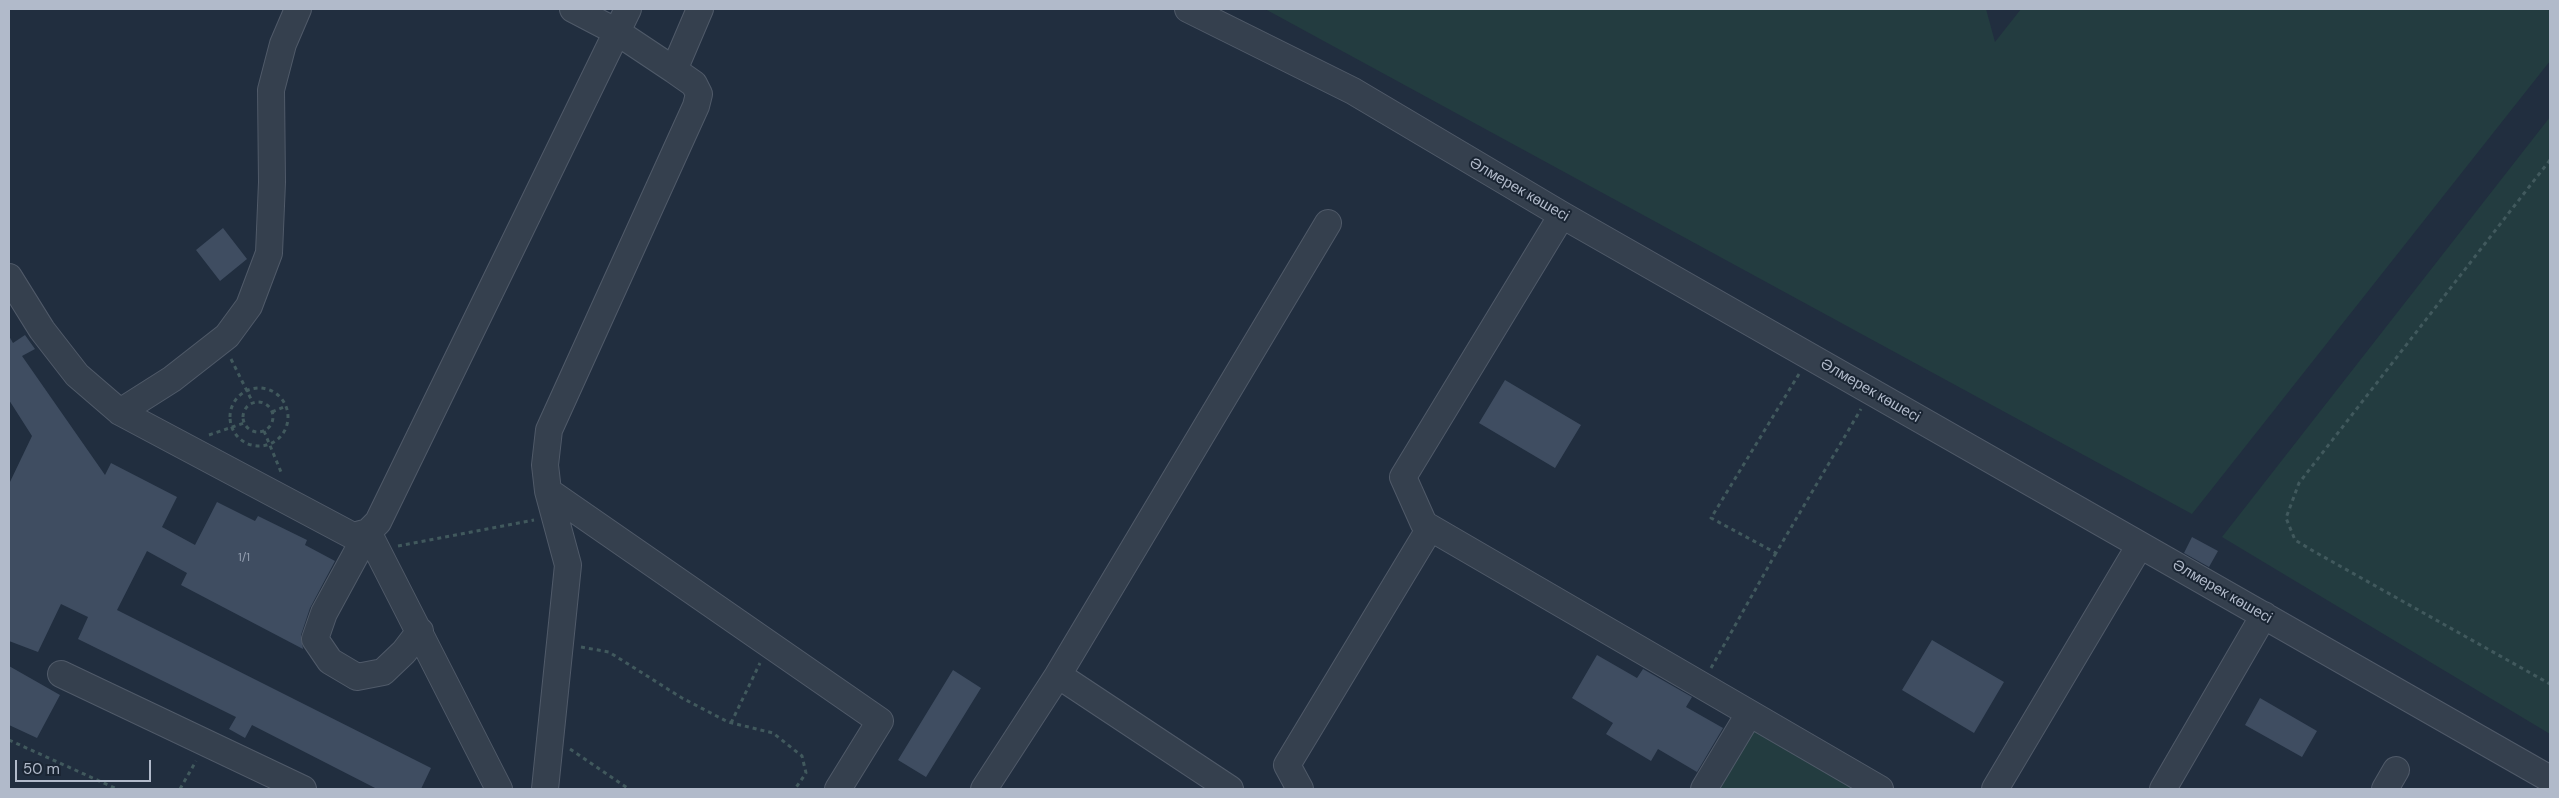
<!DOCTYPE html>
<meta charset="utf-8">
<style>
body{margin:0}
#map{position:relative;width:2559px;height:798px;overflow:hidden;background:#212e3f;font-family:"DM Sans",sans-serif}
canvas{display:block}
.frame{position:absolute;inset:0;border:10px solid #b1baca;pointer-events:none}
.scale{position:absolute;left:15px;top:760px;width:136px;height:22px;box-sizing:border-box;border:2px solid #b1baca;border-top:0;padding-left:6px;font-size:15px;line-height:18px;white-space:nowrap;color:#b1baca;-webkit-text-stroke:4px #1a2533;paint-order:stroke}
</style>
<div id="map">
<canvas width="2559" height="798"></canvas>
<div class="frame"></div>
<div class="scale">50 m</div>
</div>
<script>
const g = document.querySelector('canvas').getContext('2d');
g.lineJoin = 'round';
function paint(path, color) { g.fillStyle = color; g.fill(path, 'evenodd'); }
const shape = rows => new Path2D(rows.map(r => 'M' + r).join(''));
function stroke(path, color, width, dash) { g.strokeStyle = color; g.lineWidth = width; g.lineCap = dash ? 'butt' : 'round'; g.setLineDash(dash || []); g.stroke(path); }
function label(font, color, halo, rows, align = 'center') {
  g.font = font + ' "DM Sans",sans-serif'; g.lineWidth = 4; g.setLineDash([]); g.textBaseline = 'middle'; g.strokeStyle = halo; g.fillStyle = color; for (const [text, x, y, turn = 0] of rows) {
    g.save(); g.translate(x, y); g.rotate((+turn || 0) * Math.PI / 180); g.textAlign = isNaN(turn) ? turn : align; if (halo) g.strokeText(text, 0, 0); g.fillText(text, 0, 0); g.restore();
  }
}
paint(shape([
 [1265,9,1986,9,1995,42,2021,9,2550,9,2550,61,2192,514],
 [2550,117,2550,734,2222,537],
 [1755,727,1862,789,1718,789]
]), '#233c40');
paint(shape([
 [223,228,247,259,220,281,196,250],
 [25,335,35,349,22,356,105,475,111,463,177,497,162,527,195,545,217,502,255,521,258,516,307,540,305,545,335,561,310,608,301,635,303,649,181,585,187,573,147,551,117,610,431,768,421,789,377,789,252,725,245,738,229,729,236,717,78,639,88,617,61,604,38,652,9,641,9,484,32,436,9,400,9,336,13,343],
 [1505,380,1581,425,1555,468,1479,423],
 [2192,537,2218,551,2209,567,2184,553],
 [1932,640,2004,682,1974,733,1902,690],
 [1597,655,1637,678,1643,669,1692,697,1686,707,1723,728,1697,772,1658,749,1651,761,1606,734,1613,723,1572,698],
 [9,666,60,695,37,738,9,725],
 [953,670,981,688,926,777,898,760],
 [2260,698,2317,731,2302,757,2245,725]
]), '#3f4d61');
const minor = shape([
 [1188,9,1353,91,1562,215,2550,779],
 [674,70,700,9],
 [1562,215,1403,477,1424,524,1880,789],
 [9,277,42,330,77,375,120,412,353,536,368,532],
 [120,412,172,379,227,336,249,306,269,253,272,182,271,90,283,44,298,9],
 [548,491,880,721,838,789],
 [368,532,499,789],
 [420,631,404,652,383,672,357,677,330,661,315,639,324,613,368,532,378,522,628,9],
 [61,674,303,789],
 [545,789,568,565,548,491,545,465,549,430,696,106,699,94,694,84,674,70,617,32,573,9],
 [984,789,1058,675],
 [1230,789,1058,675,1328,223],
 [1300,789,1287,765,1430,528],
 [1704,789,1749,714],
 [1995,789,2140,545],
 [2163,789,2264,615],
 [2385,789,2396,770]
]);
stroke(minor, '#505a69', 28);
stroke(shape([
 [2550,160,2299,483,2286,518,2295,540,2315,552,2550,684],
 [231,359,253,403],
 [1799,374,1711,518,1776,553,1861,409],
 '230 417a29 29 0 1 1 58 0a29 29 0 1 1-58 0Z',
 '243 417a15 15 0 1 1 30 0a15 15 0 1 1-30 0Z',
 [272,412,286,406],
 [264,431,281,472],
 [209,435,244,423],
 [398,546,534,520],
 [581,647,609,652,682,698,728,722,773,733,802,756,806,773,795,789],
 [1711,668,1776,553],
 [731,723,760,663],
 [9,740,117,789],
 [570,749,629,789],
 [180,789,196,761]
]), '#41595d', 3, [4, 4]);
stroke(minor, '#35404e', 26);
label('12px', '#949fb0', null, [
 ["1/1",244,558]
]);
label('15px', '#b1baca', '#1a2533', [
 ["Әлмерек көшесі",1519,190,30],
 ["Әлмерек көшесі",1870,391,30],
 ["Әлмерек көшесі",2222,592,30]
]);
</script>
